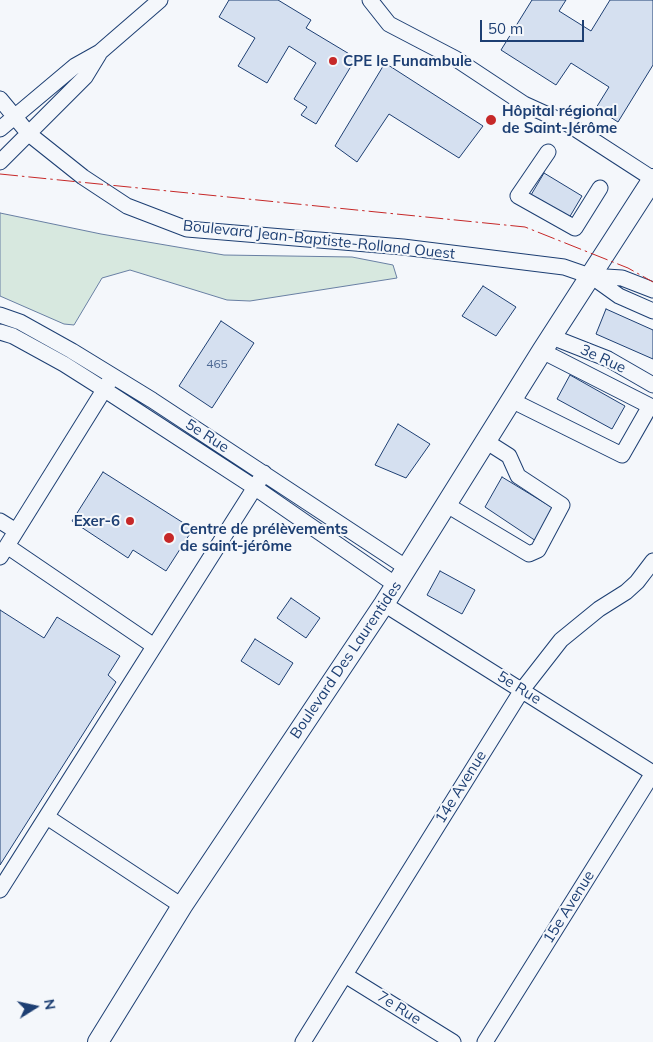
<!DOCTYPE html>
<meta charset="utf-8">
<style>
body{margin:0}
#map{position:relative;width:653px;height:1042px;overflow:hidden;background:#f4f7fb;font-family:Mulish,sans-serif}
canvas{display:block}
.north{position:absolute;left:10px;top:982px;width:50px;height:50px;-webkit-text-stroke:4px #f4f7fb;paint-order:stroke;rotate:80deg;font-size:14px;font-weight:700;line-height:20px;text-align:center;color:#1d3f73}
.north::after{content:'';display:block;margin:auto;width:18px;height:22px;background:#1d3f73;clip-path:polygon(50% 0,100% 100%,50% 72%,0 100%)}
.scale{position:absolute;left:480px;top:20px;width:104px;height:22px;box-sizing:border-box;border:2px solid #1d3f73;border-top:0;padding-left:6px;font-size:15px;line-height:18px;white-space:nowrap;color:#1d3f73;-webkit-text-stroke:4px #f4f7fb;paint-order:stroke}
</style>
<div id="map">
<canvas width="653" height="1042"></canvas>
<div class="north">N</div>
<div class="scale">50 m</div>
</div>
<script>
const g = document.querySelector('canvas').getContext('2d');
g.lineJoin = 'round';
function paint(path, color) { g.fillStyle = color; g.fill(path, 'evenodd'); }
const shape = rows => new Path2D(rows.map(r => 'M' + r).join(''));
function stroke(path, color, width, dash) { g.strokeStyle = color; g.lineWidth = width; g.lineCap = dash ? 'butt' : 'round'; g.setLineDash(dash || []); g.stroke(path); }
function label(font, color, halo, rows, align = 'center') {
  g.font = font + ' Mulish,sans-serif'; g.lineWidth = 4; g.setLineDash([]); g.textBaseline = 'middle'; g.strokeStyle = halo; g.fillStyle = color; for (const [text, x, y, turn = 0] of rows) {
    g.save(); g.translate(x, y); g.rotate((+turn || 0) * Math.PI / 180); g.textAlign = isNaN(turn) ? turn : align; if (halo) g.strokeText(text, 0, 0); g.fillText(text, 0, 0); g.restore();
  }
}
const green = shape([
 [0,213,101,234,224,255,352,257,393,265,397,278,250,301,227,300,130,270,102,278,74,325,64,324,0,296,0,213]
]);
paint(green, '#d7e8df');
stroke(green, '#687fa3', 1);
const building = shape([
 [229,0,278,0,311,20,306,28,356,58,316,124,301,115,307,107,294,99,316,63,289,46,267,83,238,66,255,38,219,17,229,0],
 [532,0,566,0,559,11,591,31,610,0,653,0,653,65,618,122,596,108,609,87,571,63,556,85,501,50,532,0],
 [385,63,483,126,459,158,389,114,357,162,335,146,385,63],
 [544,173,582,196,569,218,531,195,544,173],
 [483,286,516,307,496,336,462,316,483,286],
 [606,309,653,330,653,359,596,334,606,309],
 [221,321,254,343,212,408,179,386,221,321],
 [570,375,625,406,612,429,557,399,570,375],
 [398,424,430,444,406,478,375,465,398,424],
 [103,472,193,529,166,571,133,550,128,558,72,521,103,472],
 [502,477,553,508,536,541,485,507,502,477],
 [440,571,475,590,462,614,427,595,440,571],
 [291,598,320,618,306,638,277,618,291,598],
 [0,610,44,638,57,617,120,656,108,675,116,682,0,865,0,610],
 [255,639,293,663,279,685,241,661,255,639]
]);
paint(building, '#d5e0f0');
stroke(building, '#1d3f73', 1);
const minor = shape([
 [370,0,389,24,456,59,524,104,568,124,653,179],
 [0,99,29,134,83,177,127,206,187,229,403,247,564,267,590,276,622,278,653,290],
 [0,129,75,66,100,52,160,0],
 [548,152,518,196,575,228,600,188],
 [0,162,85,77,99,54],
 [591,276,619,296,653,311],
 [0,315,20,322,72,351,152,400,407,568],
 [0,332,13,336,64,364,105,390,254,487,396,585],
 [552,337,608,359,653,385],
 [513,401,622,455,650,406,542,351],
 [447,505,529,554,538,550,562,505,518,476,509,456,487,442],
 [0,521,16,531],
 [7,546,154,646],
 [0,557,109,382],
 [384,604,653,773],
 [47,817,182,906],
 [0,890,264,473],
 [345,975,453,1042],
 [303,1042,522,690,561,640,599,609,626,592,637,582,653,561],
 [485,1042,653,773]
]);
const major = shape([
 [98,1042,182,906,384,604,542,351,653,179]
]);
stroke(minor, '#1d3f73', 17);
stroke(major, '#1d3f73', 22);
stroke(minor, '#f4f7fb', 15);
stroke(major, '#f4f7fb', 20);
stroke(shape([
 [0,174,525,227,628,268,653,282]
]), '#c62828', 1, [18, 4, 2.5, 4]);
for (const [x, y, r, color] of [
 [333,61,5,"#c62828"],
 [491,120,6,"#c62828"],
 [130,521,5,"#c62828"],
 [169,538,6,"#c62828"]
]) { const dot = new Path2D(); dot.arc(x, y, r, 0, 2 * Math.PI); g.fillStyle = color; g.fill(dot); stroke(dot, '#f4f7fb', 2); }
label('12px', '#4b6792', null, [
 ["465",217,364]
]);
label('bold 15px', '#1d3f73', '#f4f7fb', [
 ["CPE le Funambule",343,61],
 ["Hôpital régional",502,111],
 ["de Saint-Jérôme",502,128],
 ["Exer-6",120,521,"right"],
 ["Centre de prélèvements",180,529],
 ["de saint-jérôme",180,546]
], 'left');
label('15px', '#1d3f73', '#f4f7fb', [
 ["Boulevard Jean-Baptiste-Rolland Ouest",319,240,6],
 ["3e Rue",603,359,25],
 ["5e Rue",207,436,33],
 ["Boulevard Des Laurentides",346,660,-56],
 ["5e Rue",519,688,32],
 ["14e Avenue",461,787,-58],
 ["15e Avenue",569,907,-58],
 ["7e Rue",399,1008,32]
]);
</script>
